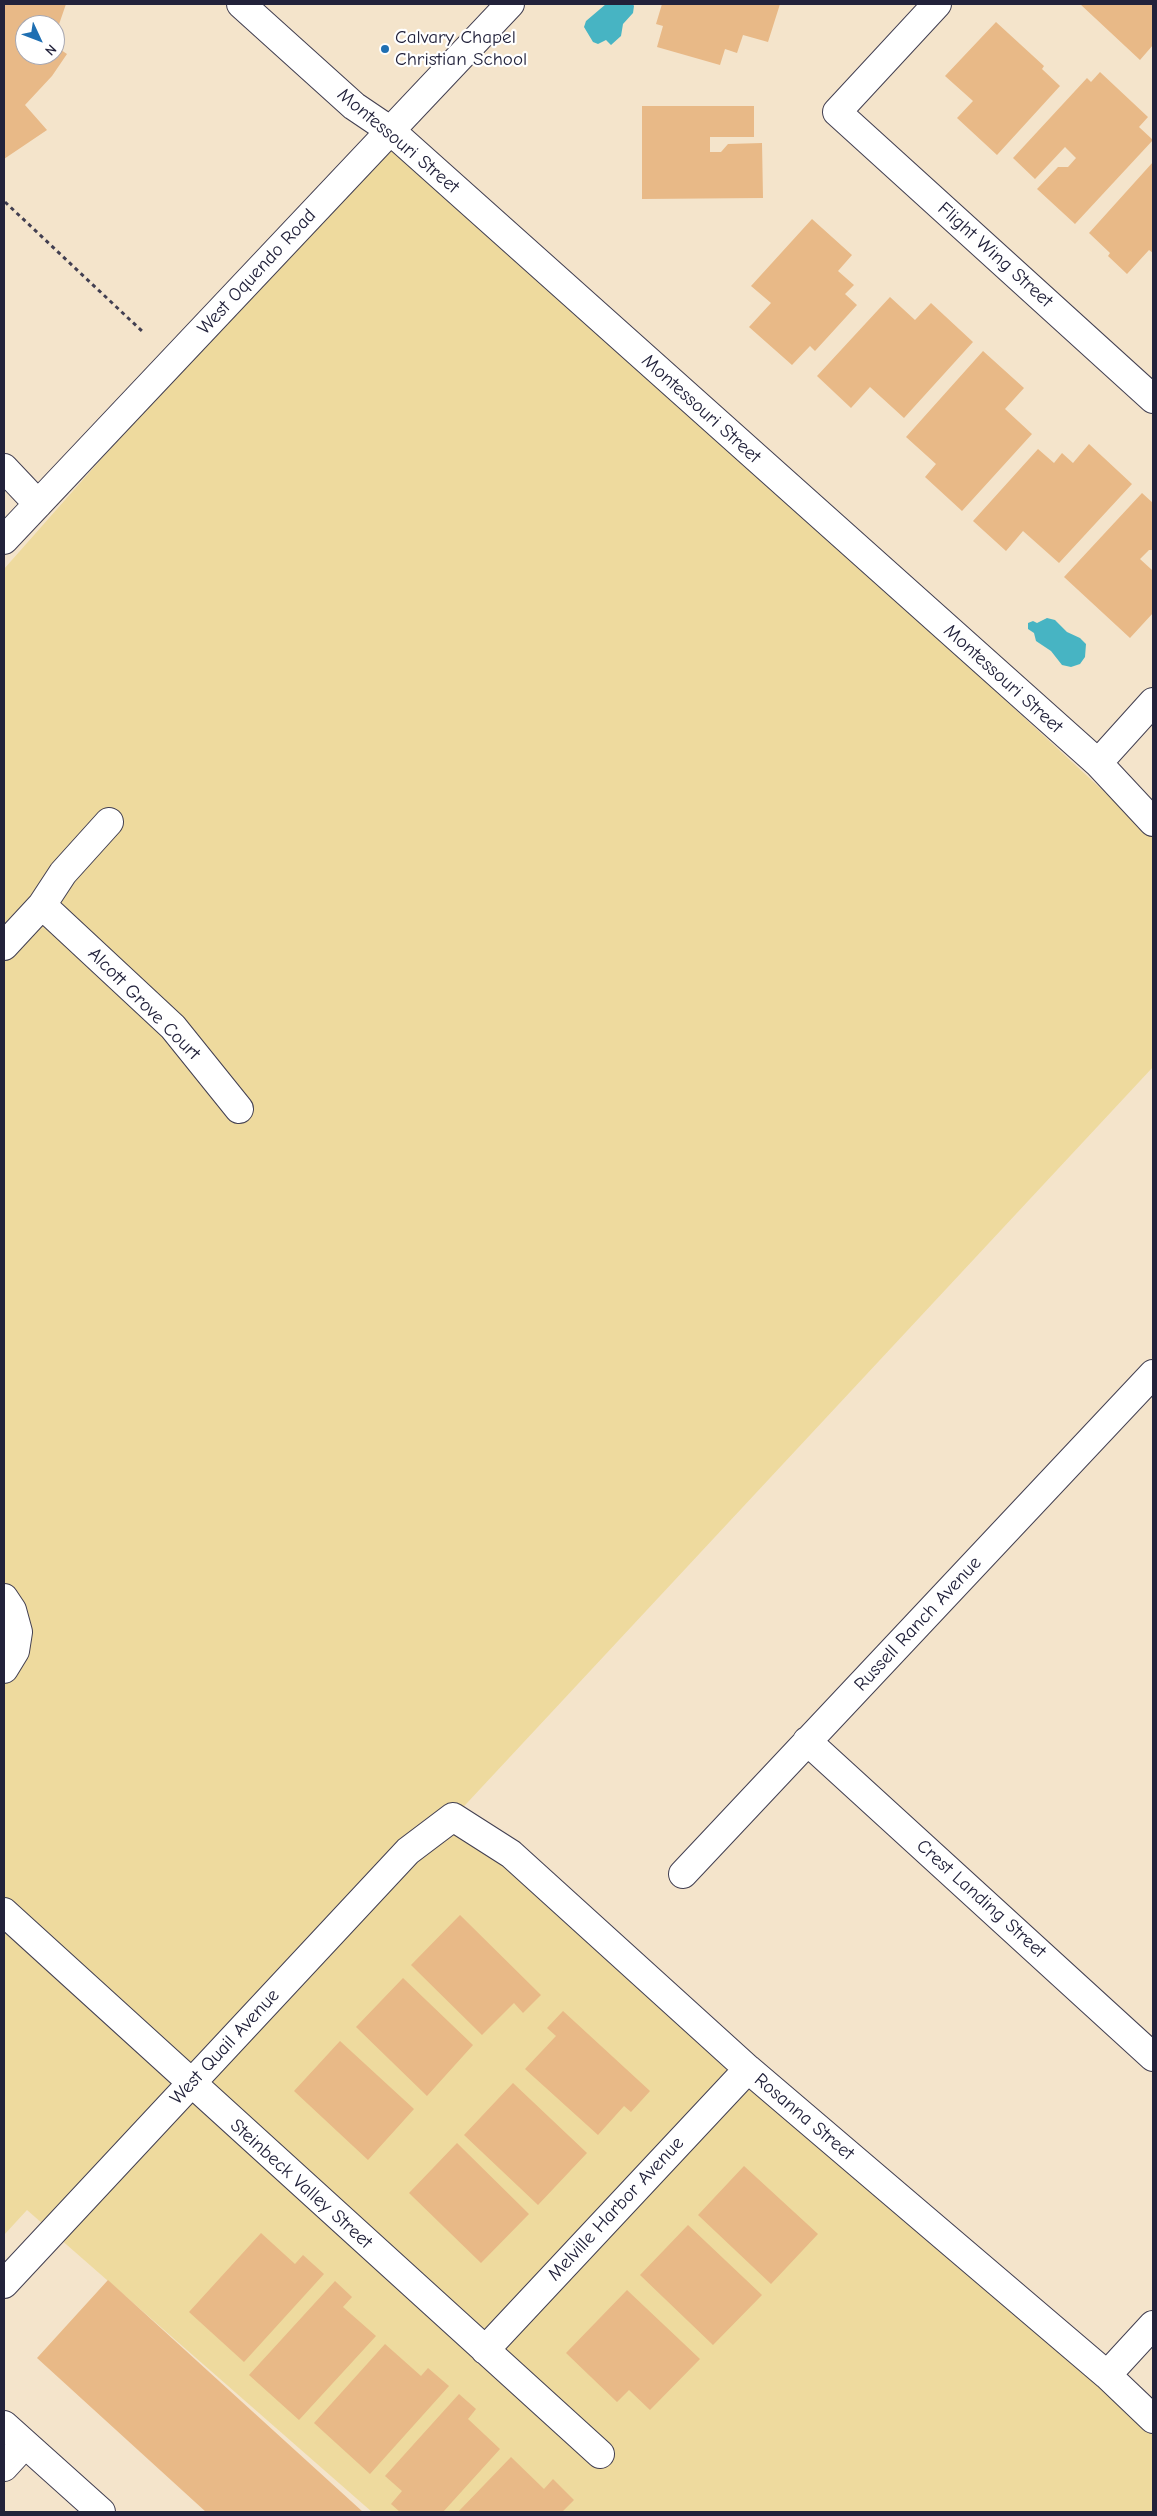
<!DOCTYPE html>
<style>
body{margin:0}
#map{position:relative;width:1157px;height:2516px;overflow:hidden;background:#f4e4cb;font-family:"Comic Neue",sans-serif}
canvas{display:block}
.frame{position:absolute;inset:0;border:5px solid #22223b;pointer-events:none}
.north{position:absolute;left:15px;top:15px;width:50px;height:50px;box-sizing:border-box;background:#fff;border:1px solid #a7a7b1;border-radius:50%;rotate:133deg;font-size:14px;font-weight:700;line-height:20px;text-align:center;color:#22223b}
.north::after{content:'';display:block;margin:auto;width:18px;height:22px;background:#1f6fb2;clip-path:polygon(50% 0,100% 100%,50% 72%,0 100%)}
</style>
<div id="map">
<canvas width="1157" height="2516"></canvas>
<div class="frame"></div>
<div class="north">N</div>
</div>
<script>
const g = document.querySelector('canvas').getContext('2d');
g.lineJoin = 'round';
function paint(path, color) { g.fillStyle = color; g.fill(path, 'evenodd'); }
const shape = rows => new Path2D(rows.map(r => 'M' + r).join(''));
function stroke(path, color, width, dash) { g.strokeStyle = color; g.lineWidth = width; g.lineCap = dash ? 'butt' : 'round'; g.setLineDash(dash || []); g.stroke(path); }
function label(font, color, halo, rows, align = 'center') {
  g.font = font + ' "Comic Neue",sans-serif'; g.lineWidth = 4.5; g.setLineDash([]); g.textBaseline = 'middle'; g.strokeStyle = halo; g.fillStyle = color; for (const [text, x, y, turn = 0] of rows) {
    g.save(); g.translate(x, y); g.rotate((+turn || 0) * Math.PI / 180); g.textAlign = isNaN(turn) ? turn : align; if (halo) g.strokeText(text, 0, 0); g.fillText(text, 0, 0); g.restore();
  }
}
paint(shape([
 [391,131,1153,837,1153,1067,454,1817,1153,2415,1153,2512,372,2512,27,2210,4,2235,4,569]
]), '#eeda9e');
paint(shape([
 [606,4,633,4,634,6,633,13,623,24,621,36,611,45,606,40,598,44,593,42,584,27,586,21],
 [1047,618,1055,620,1067,632,1080,638,1086,644,1085,657,1080,664,1071,667,1062,665,1051,651,1036,641,1034,633,1028,629,1028,623,1033,621,1037,623]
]), '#47b4c3');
paint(shape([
 [4,4,66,4,55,36,55,25,25,25,25,55,55,55,55,46,67,54,52,76,25,105,47,130,4,159],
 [662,4,780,4,768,42,743,35,737,53,725,49,720,65,657,47,663,26,656,24],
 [1080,4,1153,4,1153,45,1140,60],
 [996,22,1044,66,1042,69,1060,86,997,155,957,118,973,101,945,76],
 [1100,72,1148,117,1139,127,1153,140,1075,224,1037,189,1058,167,1068,167,1076,158,1065,147,1035,179,1013,158,1087,78,1091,82],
 [642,106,754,106,754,137,710,137,710,152,721,152,728,144,762,143,763,198,642,199],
 [1153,162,1153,253,1149,250,1127,274,1108,256,1110,253,1089,233],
 [812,219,852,255,838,271,854,285,845,294,857,305,815,351,810,346,792,365,749,327,771,303,751,286],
 [890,297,915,320,931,303,973,342,904,418,870,387,851,408,817,376],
 [983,351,1024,388,1005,409,1032,434,962,511,925,477,936,464,906,437],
 [1089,444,1132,484,1059,563,1023,531,1006,551,973,521,1038,449,1054,463,1062,453,1073,463],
 [1142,493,1153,503,1153,550,1149,550,1140,559,1152,570,1153,568,1153,613,1130,638,1064,577],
 [460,1915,541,1995,523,2013,514,2003,482,2035,411,1965],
 [403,1978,473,2045,427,2096,356,2027],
 [563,2011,650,2091,631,2112,624,2106,598,2135,525,2069,556,2036,547,2028],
 [340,2041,414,2109,368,2160,294,2091],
 [513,2083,587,2153,538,2205,464,2135],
 [457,2143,529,2214,481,2263,409,2193],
 [744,2166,818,2234,771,2284,698,2215],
 [688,2225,762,2295,713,2345,640,2275],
 [261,2233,295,2264,303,2255,324,2274,244,2362,189,2312],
 [108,2280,363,2512,206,2512,37,2358],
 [335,2281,352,2297,343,2307,376,2336,299,2420,249,2375],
 [627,2290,700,2359,650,2410,629,2390,617,2402,566,2353],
 [385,2344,421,2376,428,2368,449,2386,370,2474,314,2423],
 [459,2394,476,2409,468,2419,500,2449,443,2512,400,2512,391,2504,402,2491,385,2476],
 [511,2457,544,2489,553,2479,574,2500,562,2512,458,2512]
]), '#e8b987');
const minor = shape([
 [241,4,354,106,391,131,1098,763,1153,822],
 [937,4,837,112,1153,399],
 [4,468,38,504],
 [4,540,510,4],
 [1098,763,1153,702],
 [42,905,173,1027,239,1109],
 [4,946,42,905,63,873,109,822],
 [4,1598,12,1610,18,1632,15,1651,4,1669],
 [807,1741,1153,2057],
 [683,1874,1153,1374],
 [4,1912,600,2454],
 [4,2284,408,1851,453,1817,511,1854,748,2069,1107,2375,1153,2419],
 [485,2350,748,2069],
 [1107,2375,1153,2325],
 [4,2425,101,2512],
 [4,2467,25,2444]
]);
stroke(minor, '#423f51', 30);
stroke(shape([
 [5,202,144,333]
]), '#423f51', 3, [4, 4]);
stroke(minor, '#fff', 28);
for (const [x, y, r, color] of [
 [385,49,5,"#1f6fb2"]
]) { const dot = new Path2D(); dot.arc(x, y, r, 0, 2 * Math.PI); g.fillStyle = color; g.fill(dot); stroke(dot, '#fff', 2); }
label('19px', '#22223b', '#fff', [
 ["Calvary Chapel",395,38],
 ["Christian School",395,60]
], 'left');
label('19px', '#22223b', '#fff', [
 ["Montessouri Street",398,141,40],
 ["Flight Wing Street",995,255,42],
 ["West Oquendo Road",257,272,-47],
 ["Montessouri Street",701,409,42],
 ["Montessouri Street",1003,679,42],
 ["Alcott Grove Court",144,1004,45],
 ["Russell Ranch Avenue",918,1624,-47],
 ["Crest Landing Street",981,1899,42],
 ["West Quail Avenue",225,2047,-47],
 ["Rosanna Street",804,2117,40],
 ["Steinbeck Valley Street",301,2184,42],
 ["Melville Harbor Avenue",616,2209,-47]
]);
</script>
